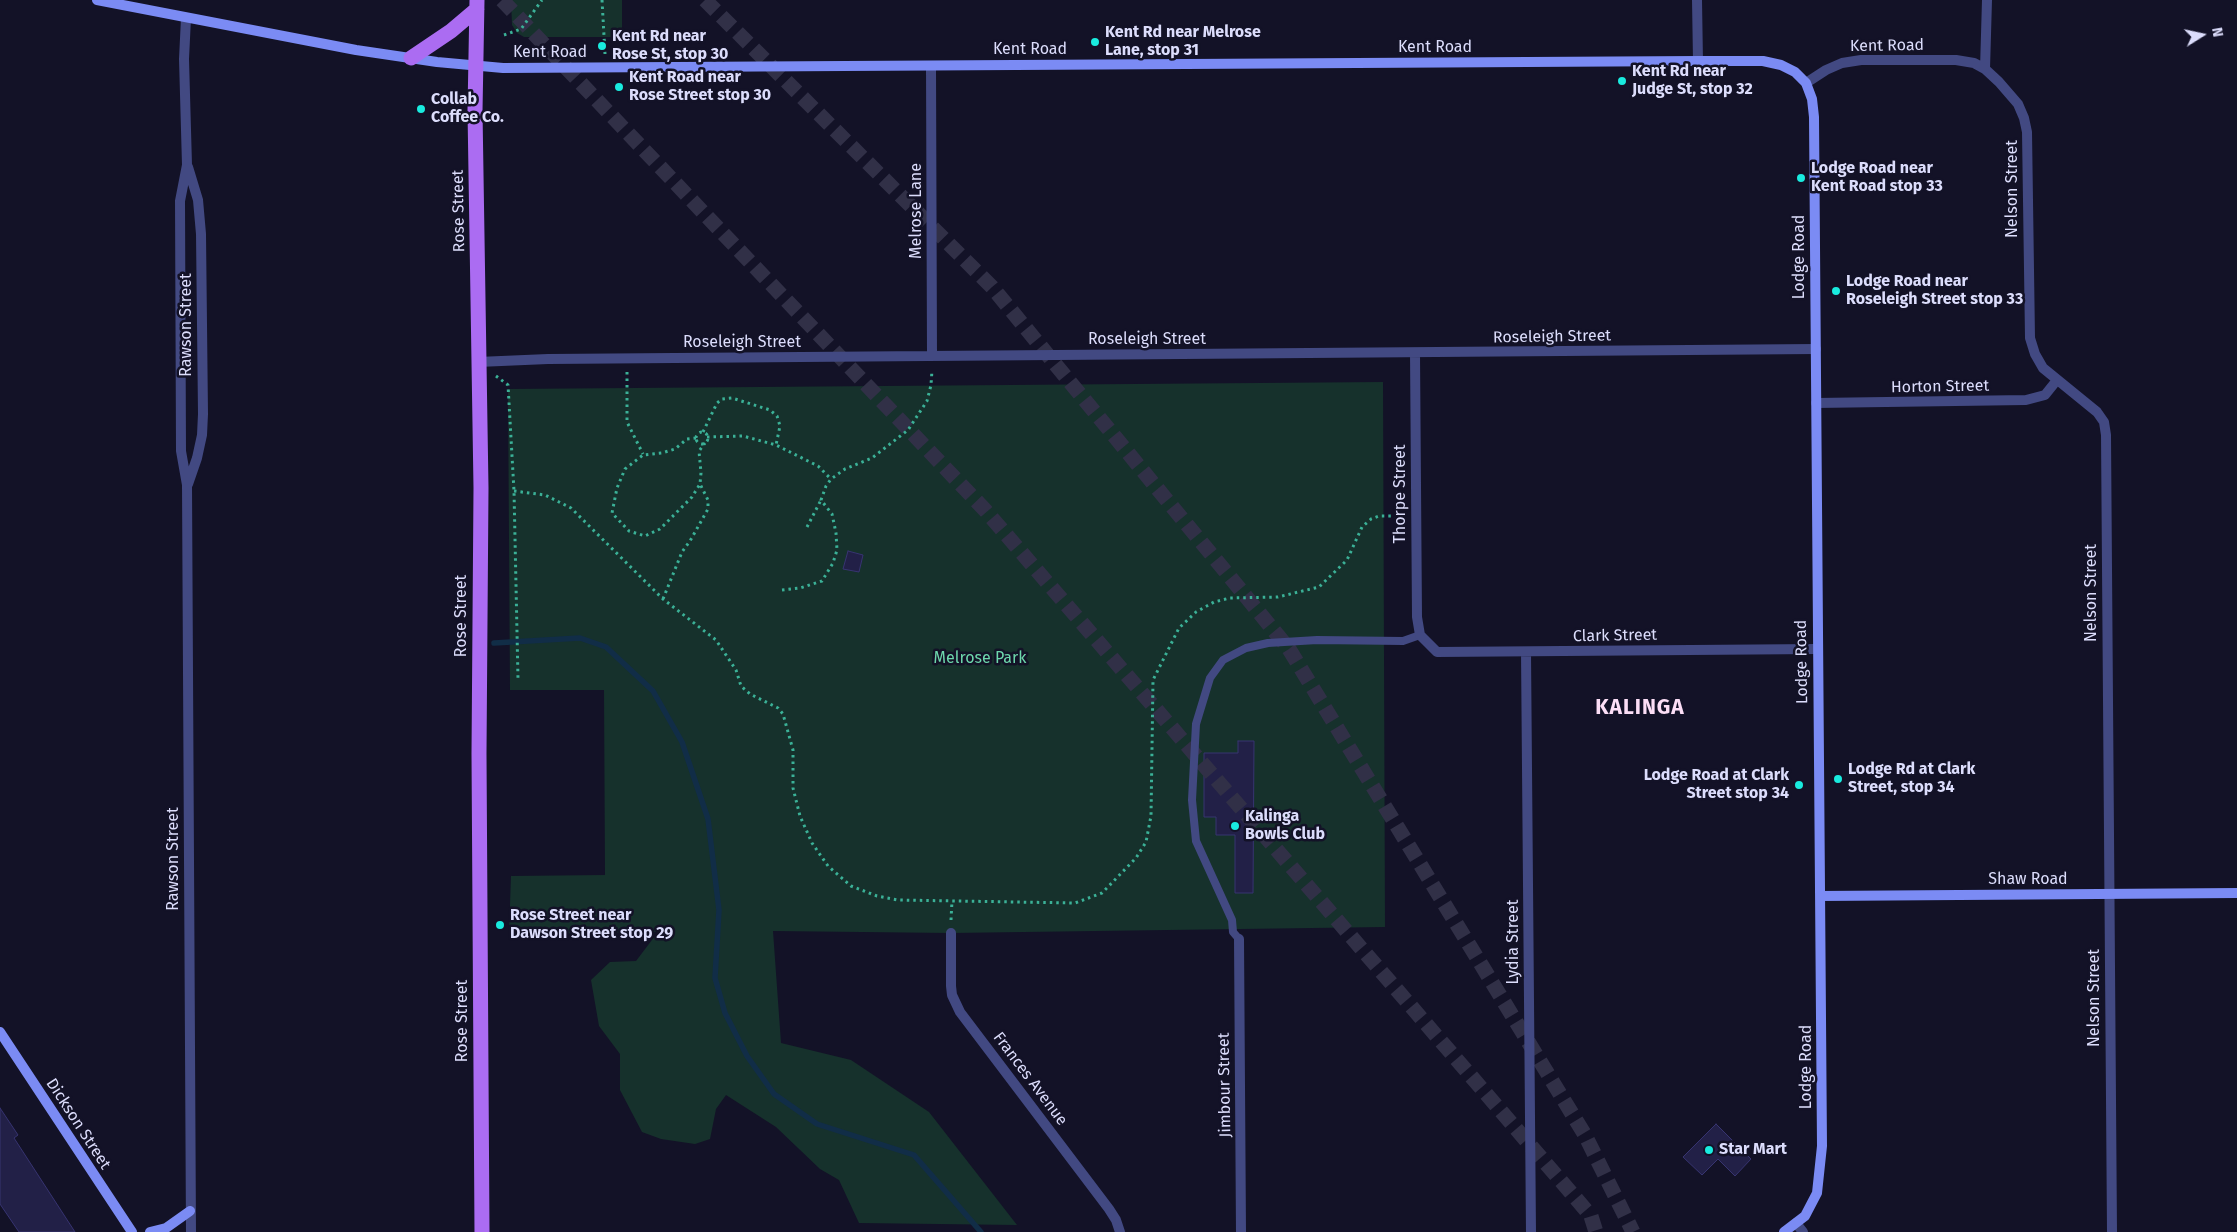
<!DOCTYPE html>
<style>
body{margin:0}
#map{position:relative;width:2237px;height:1232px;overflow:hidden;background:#131227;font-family:"Fira Sans",sans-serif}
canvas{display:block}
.north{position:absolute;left:2177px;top:10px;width:50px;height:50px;-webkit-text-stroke:4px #131227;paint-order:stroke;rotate:80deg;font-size:14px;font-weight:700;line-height:20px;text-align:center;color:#dcddfc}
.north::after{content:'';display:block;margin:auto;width:18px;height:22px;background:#dcddfc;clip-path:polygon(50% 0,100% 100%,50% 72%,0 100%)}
</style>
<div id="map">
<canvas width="2237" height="1232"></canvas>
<div class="north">N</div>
</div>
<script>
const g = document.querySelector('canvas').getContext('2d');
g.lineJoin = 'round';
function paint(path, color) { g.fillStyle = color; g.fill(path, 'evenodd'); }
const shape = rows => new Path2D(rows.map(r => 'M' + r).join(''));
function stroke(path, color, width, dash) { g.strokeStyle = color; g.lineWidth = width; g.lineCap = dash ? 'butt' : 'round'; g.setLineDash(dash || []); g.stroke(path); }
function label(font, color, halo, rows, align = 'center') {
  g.font = font + ' "Fira Sans",sans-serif'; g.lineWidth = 5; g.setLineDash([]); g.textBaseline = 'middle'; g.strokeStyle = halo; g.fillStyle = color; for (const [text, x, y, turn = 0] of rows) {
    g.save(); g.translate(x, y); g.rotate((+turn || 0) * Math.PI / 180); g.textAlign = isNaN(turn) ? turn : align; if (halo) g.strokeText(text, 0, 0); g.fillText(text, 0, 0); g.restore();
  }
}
paint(shape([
 [511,0,622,0,622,37,524,37,517,33,512,25],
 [1383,382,1385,927,951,933,773,931,781,1043,851,1060,929,1112,1017,1225,859,1223,839,1180,820,1169,776,1127,726,1095,716,1109,710,1139,695,1144,661,1139,642,1132,620,1090,620,1054,599,1026,591,980,610,962,636,961,658,932,509,934,511,876,605,875,604,690,510,690,508,389]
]), '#16312c');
stroke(shape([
 [494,643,580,638,606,647,653,691,682,742,708,819,719,910,715,978,725,1013,747,1056,774,1094,817,1124,914,1155,981,1232]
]), '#112d47', 5.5);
const building = shape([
 [848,551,863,555,859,572,843,569,848,551],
 [1238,741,1254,741,1253,893,1235,893,1235,835,1216,835,1216,817,1204,817,1204,753,1238,753,1238,741],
 [0,1108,18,1135,14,1138,75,1232,19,1232,0,1204,0,1108],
 [1716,1124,1751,1159,1735,1176,1718,1159,1702,1175,1683,1157,1716,1124]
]);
paint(building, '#222047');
stroke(building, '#373471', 1);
stroke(shape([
 [502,0,985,510,1591,1216,1596,1232],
 [705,0,992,287,1289,649,1585,1135,1633,1232]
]), '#313047', 15, [15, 8]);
stroke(shape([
 [602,0,605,54],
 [504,35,521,29,542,0],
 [627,372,627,422,643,454],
 [496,376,508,385,514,491,518,679],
 [703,432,717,403,722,399,732,398,770,410,777,416,780,426,776,445],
 '696 438a6 6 0 1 1 12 0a6 6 0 1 1-12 0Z',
 [707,437,743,436,776,445,818,466,831,479],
 [696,438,687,439,675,449,662,453,643,455,625,469,617,488,612,513,629,531,645,536,660,529,692,497,700,484,701,473,699,451,705,443],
 [514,491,545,495,571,508,663,599,716,640,736,670,741,686,750,694,778,708,783,714,793,750,793,788,800,816,812,843,828,866,851,886,877,896,898,900,1075,903,1102,893,1136,858,1146,842,1151,816,1153,680,1179,628,1196,612,1214,602,1230,598,1278,597,1319,587,1347,560,1362,527,1371,519,1379,516,1403,516],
 [807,527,821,500],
 [782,590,800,588,822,581,833,563,837,550,836,533,832,514,821,500,826,486,831,479,845,469,872,458,908,430,927,401,931,385,932,370],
 [663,599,682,552,690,541,708,509,708,500,700,484],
 [951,920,952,901]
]), '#3bb197', 3, [2.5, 4]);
stroke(shape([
 [1239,939,1233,932,1232,920,1196,841,1192,800,1196,724,1210,678,1223,660,1246,648,1268,643,1317,640,1403,641,1420,635]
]), '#424982', 8);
stroke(shape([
 [1697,0,1698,61],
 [1987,0,1985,69,1999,82,2018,104,2024,118,2027,132,2030,338,2035,354,2043,368,2097,412,2104,422,2106,435,2112,1232],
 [186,18,184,59,187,165,180,201,181,451,187,485,191,1232],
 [931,66,932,356],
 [1806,83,1826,70,1842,63,1861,60,1956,60,1974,63,1985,69],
 [1415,353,1417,617,1420,635,1437,652,1817,649],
 [478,362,548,359,1816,349],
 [1816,403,2026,400,2045,395,2057,380],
 [188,484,197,458,202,435,203,414,201,234,198,200,188,167],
 [1526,652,1531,1232],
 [951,933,951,986,952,995,960,1012,1109,1209,1116,1220,1120,1232],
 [1239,939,1241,1232],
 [1796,1223,1803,1232]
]), '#424982', 10);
stroke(shape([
 [97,0,356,50,437,62,503,68,1698,61,1763,61,1781,65,1795,72,1806,83,1812,99,1814,117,1822,1146,1817,1193,1805,1216,1784,1232],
 [1820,896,2237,893],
 [0,1032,132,1232],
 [150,1232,166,1228,190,1211]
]), '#7b8bf4', 10);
stroke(shape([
 [477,0,475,111,481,488,479,753,482,1232],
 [411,58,451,31,477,9]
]), '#ab6cf2', 15);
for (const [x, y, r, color] of [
 [1095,42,5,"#19ebdf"],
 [602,46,5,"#19ebdf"],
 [1622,81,5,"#19ebdf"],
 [619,87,5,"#19ebdf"],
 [421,109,5,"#19ebdf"],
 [1801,178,5,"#19ebdf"],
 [1836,291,5,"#19ebdf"],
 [1838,779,5,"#19ebdf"],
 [1799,785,5,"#19ebdf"],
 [1235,826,5,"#19ebdf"],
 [500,925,5,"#19ebdf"],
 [1709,1150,5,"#19ebdf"]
]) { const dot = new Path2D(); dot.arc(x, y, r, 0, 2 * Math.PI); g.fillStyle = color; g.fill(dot); stroke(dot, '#131227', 2); }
label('bold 16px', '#dcddfc', '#131227', [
 ["Kent Rd near Melrose",1105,33],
 ["Lane, stop 31",1105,51],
 ["Kent Rd near",612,37],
 ["Rose St, stop 30",612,55],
 ["Kent Rd near",1632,72],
 ["Judge St, stop 32",1632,90],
 ["Kent Road near",629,78],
 ["Rose Street stop 30",629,96],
 ["Collab",431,100],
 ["Coffee Co.",431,118],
 ["Lodge Road near",1811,169],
 ["Kent Road stop 33",1811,187],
 ["Lodge Road near",1846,282],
 ["Roseleigh Street stop 33",1846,300],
 ["Lodge Rd at Clark",1848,770],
 ["Street, stop 34",1848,788],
 ["Lodge Road at Clark",1789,776,"right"],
 ["Street stop 34",1789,794,"right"],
 ["Kalinga",1245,817],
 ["Bowls Club",1245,835],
 ["Rose Street near",510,916],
 ["Dawson Street stop 29",510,934],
 ["Star Mart",1719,1150]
], 'left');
label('16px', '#dcddfc', '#131227', [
 ["Kent Road",1887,46,-1],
 ["Kent Road",1435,48],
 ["Kent Road",1030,50],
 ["Kent Road",550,53],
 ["Nelson Street",2013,189,-90],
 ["Rose Street",459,211,-91],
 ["Melrose Lane",917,211,-90],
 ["Lodge Road",1800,257,-90],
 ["Rawson Street",187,325,-90],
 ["Roseleigh Street",1552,337,-1],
 ["Roseleigh Street",1147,340],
 ["Roseleigh Street",742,343],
 ["Horton Street",1940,387,-1],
 ["Thorpe Street",1401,494,-90],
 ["Nelson Street",2092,593,-90],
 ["Rose Street",462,616,-90],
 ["Clark Street",1615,636,-1],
 ["Lodge Road",1802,662,-91],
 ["Rawson Street",174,859,-90],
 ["Shaw Road",2028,880],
 ["Lydia Street",1514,942,-90],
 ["Nelson Street",2095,998,-90],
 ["Rose Street",463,1021,-90],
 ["Lodge Road",1807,1067,-90],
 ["Frances Avenue",1030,1079,53],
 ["Jimbour Street",1225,1085,-91],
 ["Dickson Street",78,1124,57]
]);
label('16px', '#6dd7ac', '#131227', [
 ["Melrose Park",980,659]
]);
g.letterSpacing = '1px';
label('bold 21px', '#fcdef6', '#131227', [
 ["KALINGA",1640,708]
]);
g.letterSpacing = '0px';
</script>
